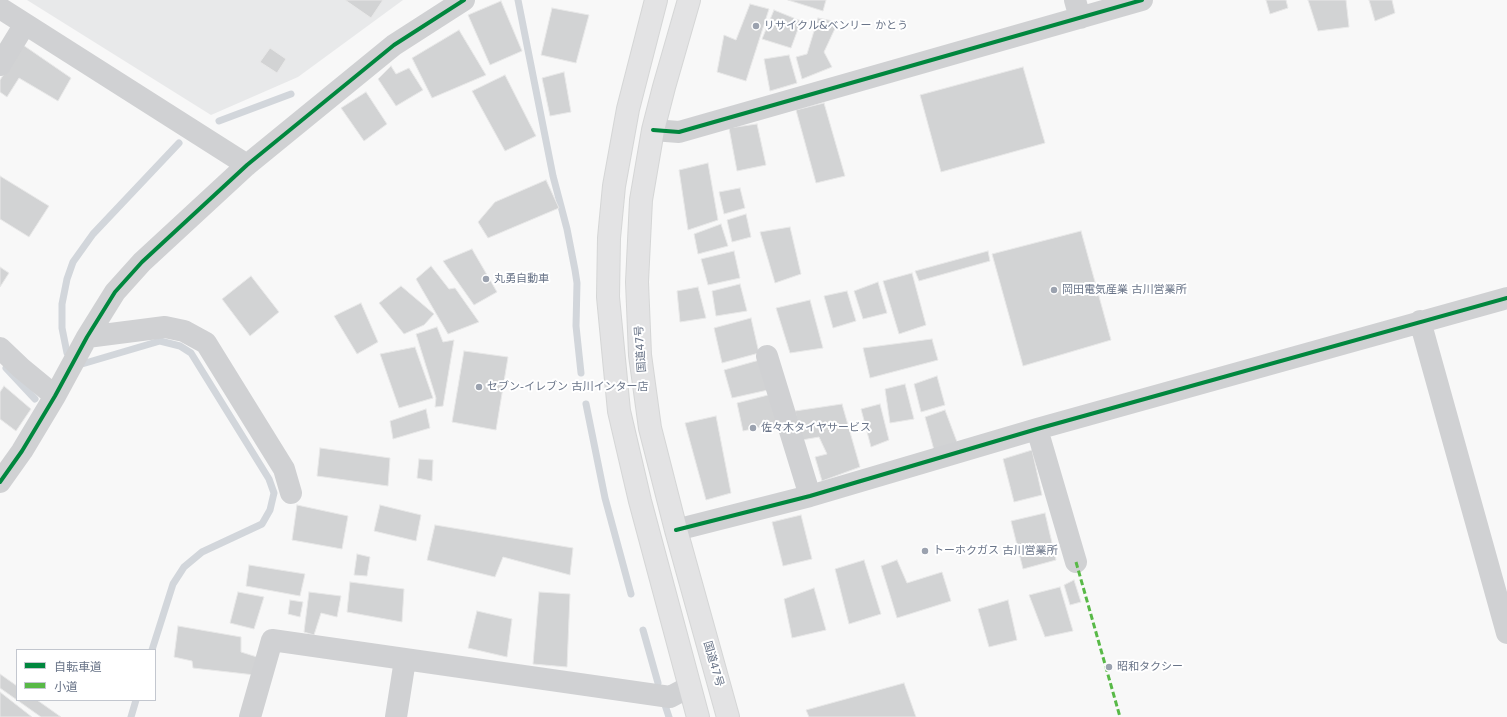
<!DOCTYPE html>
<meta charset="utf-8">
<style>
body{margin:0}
#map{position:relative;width:1507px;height:717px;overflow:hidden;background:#f8f8f8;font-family:"DejaVu Sans","Noto Sans JP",sans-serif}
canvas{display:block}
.legend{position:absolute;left:16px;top:649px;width:140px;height:52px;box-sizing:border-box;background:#fff;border:1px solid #c3c7cf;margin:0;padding:5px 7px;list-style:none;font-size:12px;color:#697488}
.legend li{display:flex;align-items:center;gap:8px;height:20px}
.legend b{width:20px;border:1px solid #c3c7cf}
</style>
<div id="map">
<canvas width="1507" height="717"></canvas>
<ul class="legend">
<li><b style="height:5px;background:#00873e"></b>自転車道</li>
<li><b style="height:5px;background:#58b947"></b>小道</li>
</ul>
</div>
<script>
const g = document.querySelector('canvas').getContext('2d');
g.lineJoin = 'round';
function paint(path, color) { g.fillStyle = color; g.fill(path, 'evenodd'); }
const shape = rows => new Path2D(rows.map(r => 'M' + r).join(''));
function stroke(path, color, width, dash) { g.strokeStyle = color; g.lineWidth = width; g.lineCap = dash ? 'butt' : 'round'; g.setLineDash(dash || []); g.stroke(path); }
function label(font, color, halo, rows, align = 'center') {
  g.font = font + ' "DejaVu Sans","Noto Sans JP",sans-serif'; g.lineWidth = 4; g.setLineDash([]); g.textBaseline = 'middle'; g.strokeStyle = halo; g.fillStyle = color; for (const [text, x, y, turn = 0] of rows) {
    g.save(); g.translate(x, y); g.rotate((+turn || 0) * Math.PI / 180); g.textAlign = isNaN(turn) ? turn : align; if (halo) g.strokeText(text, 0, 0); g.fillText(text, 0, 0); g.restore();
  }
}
paint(shape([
 [27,0,403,0,298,77,211,115]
]), '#e8e9ea');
stroke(shape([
 [518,0,553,176,567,229,575,270,577,283,576,326,581,373],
 [219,121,291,94],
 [6,368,35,399],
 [586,404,605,498,631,594],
 [643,630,658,683],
 [152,650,173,584,184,567,202,552,262,524,270,510,274,493,269,479,191,353,180,346,160,341,82,364,67,353,62,328,62,304,67,279,73,262,93,234,179,143],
 [665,705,669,717],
 [131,717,136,700]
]), '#d2d6db', 7);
const building = shape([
 [345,0,383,0,371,18,345,0],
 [788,0,826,0,823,11,788,0],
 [1266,0,1286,0,1288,8,1270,14,1266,0],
 [1308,0,1346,0,1349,27,1318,31,1308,0],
 [1369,0,1392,0,1395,13,1375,21,1369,0],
 [501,1,522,51,490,65,468,15,501,1],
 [750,4,769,9,746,81,717,72,724,35,736,40,750,4],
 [552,8,589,15,576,63,541,55,552,8],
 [774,10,801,21,791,48,762,39,774,10],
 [818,18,838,22,824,52,832,67,802,79,796,57,807,54,818,18],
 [459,30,486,75,432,98,412,58,459,30],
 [23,45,71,78,58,101,19,78,7,97,0,92,0,80,23,45],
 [270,48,286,59,277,73,260,62,270,48],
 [789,55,797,83,770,91,764,59,789,55],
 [391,66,396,74,409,68,423,90,396,106,378,79,391,66],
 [1023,67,1045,143,941,172,920,95,1023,67],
 [564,72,571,112,550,116,542,78,564,72],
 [505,75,536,136,505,151,472,91,505,75],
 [366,92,387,124,364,141,341,108,366,92],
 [824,103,845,176,816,183,796,110,824,103],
 [757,124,766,165,737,171,729,128,757,124],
 [708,163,718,220,688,230,679,170,708,163],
 [0,176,49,206,29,237,0,219,0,176],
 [546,180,559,208,488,238,478,222,495,202,546,180],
 [740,188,745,208,724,214,719,192,740,188],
 [746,214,751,237,732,242,727,220,746,214],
 [721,224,728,246,698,254,694,234,721,224],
 [790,227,801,274,775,283,760,232,790,227],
 [1081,231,1111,340,1023,366,992,254,1081,231],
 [472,249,497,292,474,305,443,261,472,249],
 [734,251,740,278,708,285,701,259,734,251],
 [988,251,990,261,919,281,915,271,988,251],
 [431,266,449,289,455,288,479,322,448,334,416,279,431,266],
 [0,267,9,273,0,287,0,267],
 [912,273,926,325,899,334,883,281,912,273],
 [251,276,279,312,250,336,222,299,251,276],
 [878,282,887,313,863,319,854,291,878,282],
 [740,284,747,311,716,316,712,291,740,284],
 [401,286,434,314,424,325,404,334,379,303,401,286],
 [698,287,706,318,680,322,677,291,698,287],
 [847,291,856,321,833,328,824,296,847,291],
 [810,300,823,348,790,353,776,308,810,300],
 [361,303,378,342,357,354,334,316,361,303],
 [751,318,759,353,722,363,714,328,751,318],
 [437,327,443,342,454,340,443,406,435,407,436,398,416,334,437,327],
 [932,339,938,360,870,378,863,348,932,339],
 [415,347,433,398,399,408,380,354,415,347],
 [464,351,508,357,496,430,452,422,464,351],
 [763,359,768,390,732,398,724,370,763,359],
 [937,376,945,405,921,412,914,384,937,376],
 [905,384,914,419,890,423,885,389,905,384],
 [4,386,31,409,16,431,0,419,0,392,4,386],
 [772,394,780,423,743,431,737,403,772,394],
 [842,404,860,467,822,481,815,457,827,454,819,437,802,440,795,411,842,404],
 [880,404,889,440,871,447,861,409,880,404],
 [426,409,430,428,393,439,390,421,426,409],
 [945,410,957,442,934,450,925,417,945,410],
 [716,416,731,493,706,500,685,423,716,416],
 [320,448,390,458,388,486,317,476,320,448],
 [1032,450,1042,495,1014,502,1003,459,1032,450],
 [419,459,433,460,432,481,417,478,419,459],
 [297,505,348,516,342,549,292,540,297,505],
 [380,505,421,515,416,541,374,531,380,505],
 [1045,513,1056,560,1023,569,1011,521,1045,513],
 [801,515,812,559,783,566,772,522,801,515],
 [435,525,573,548,570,575,503,557,495,577,427,560,435,525],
 [357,554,370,557,367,576,354,575,357,554],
 [864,560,881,614,849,624,835,569,864,560],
 [897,560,907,583,942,572,951,601,897,618,881,566,897,560],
 [249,565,305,574,300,596,246,586,249,565],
 [1074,580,1081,602,1070,605,1064,585,1074,580],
 [350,582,404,589,402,622,347,612,350,582],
 [1060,587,1073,631,1045,637,1029,595,1060,587],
 [814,588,826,630,792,638,784,599,814,588],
 [238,592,264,597,254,629,230,623,238,592],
 [309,592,341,596,337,617,321,613,314,635,304,632,309,592],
 [539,592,570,594,567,667,533,664,539,592],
 [290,600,303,602,300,617,288,614,290,600],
 [1008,600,1017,640,989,647,978,609,1008,600],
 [477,611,512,619,507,657,468,648,477,611],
 [178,626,241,637,241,652,260,658,255,675,193,668,192,661,174,657,178,626],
 [0,674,17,686,17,700,0,688,0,674],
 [904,683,916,717,809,717,806,710,904,683],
 [0,692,32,717,0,717,0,692],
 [17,700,37,700,61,717,41,717,17,700]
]);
paint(building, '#d2d3d4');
stroke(building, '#e8e8e8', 1);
const highway = shape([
 [656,0,628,109,614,186,609,238,608,297,619,411,640,501,698,717],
 [689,0,664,87,653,130,641,200,637,282,640,355,650,428,676,530,728,717]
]);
stroke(highway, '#d5d6d6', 24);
stroke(shape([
 [1075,0,1080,18],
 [0,8,247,165],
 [0,65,25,24],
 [653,130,679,132,1142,0],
 [1420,321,1507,633],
 [87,337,165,327,184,331,206,343,284,469,291,493],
 [0,348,21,368,55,396],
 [767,356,810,496],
 [1037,429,1076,562],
 [0,482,22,451,55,396,87,337,115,292,142,262,247,165,394,45,464,0],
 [676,530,810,496,1037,429,1507,298],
 [250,717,272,640,670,697,689,687],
 [396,717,405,660]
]), '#d0d1d3', 22);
stroke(highway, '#e3e3e4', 22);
stroke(shape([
 [1076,562,1120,717]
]), '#58b947', 3, [6, 3]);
stroke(shape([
 [653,130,679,132,1142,0],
 [0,482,22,451,55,396,87,337,115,292,142,262,247,165,394,45,464,0],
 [676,530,810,496,1037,429,1507,298]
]), '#00873e', 4);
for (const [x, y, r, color] of [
 [756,26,4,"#9ba2af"],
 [486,279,4,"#9ba2af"],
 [1054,290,4,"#9ba2af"],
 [479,387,4,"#9ba2af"],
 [753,428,4,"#9ba2af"],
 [925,551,4,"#9ba2af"],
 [1109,667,4,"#9ba2af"]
]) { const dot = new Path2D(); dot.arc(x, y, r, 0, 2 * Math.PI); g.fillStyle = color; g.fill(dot); stroke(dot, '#fff', 1.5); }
label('11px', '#697488', '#fff', [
 ["リサイクル&ベンリー かとう",764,26],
 ["丸勇自動車",494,279],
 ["岡田電気産業 古川営業所",1062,290],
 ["セブン-イレブン 古川インター店",487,387],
 ["佐々木タイヤサービス",761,428],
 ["トーホクガス 古川営業所",933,551],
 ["昭和タクシー",1117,667]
], 'left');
label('11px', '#697488', '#fff', [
 ["国道47号",641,349,-94],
 ["国道47号",713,664,74]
]);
</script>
